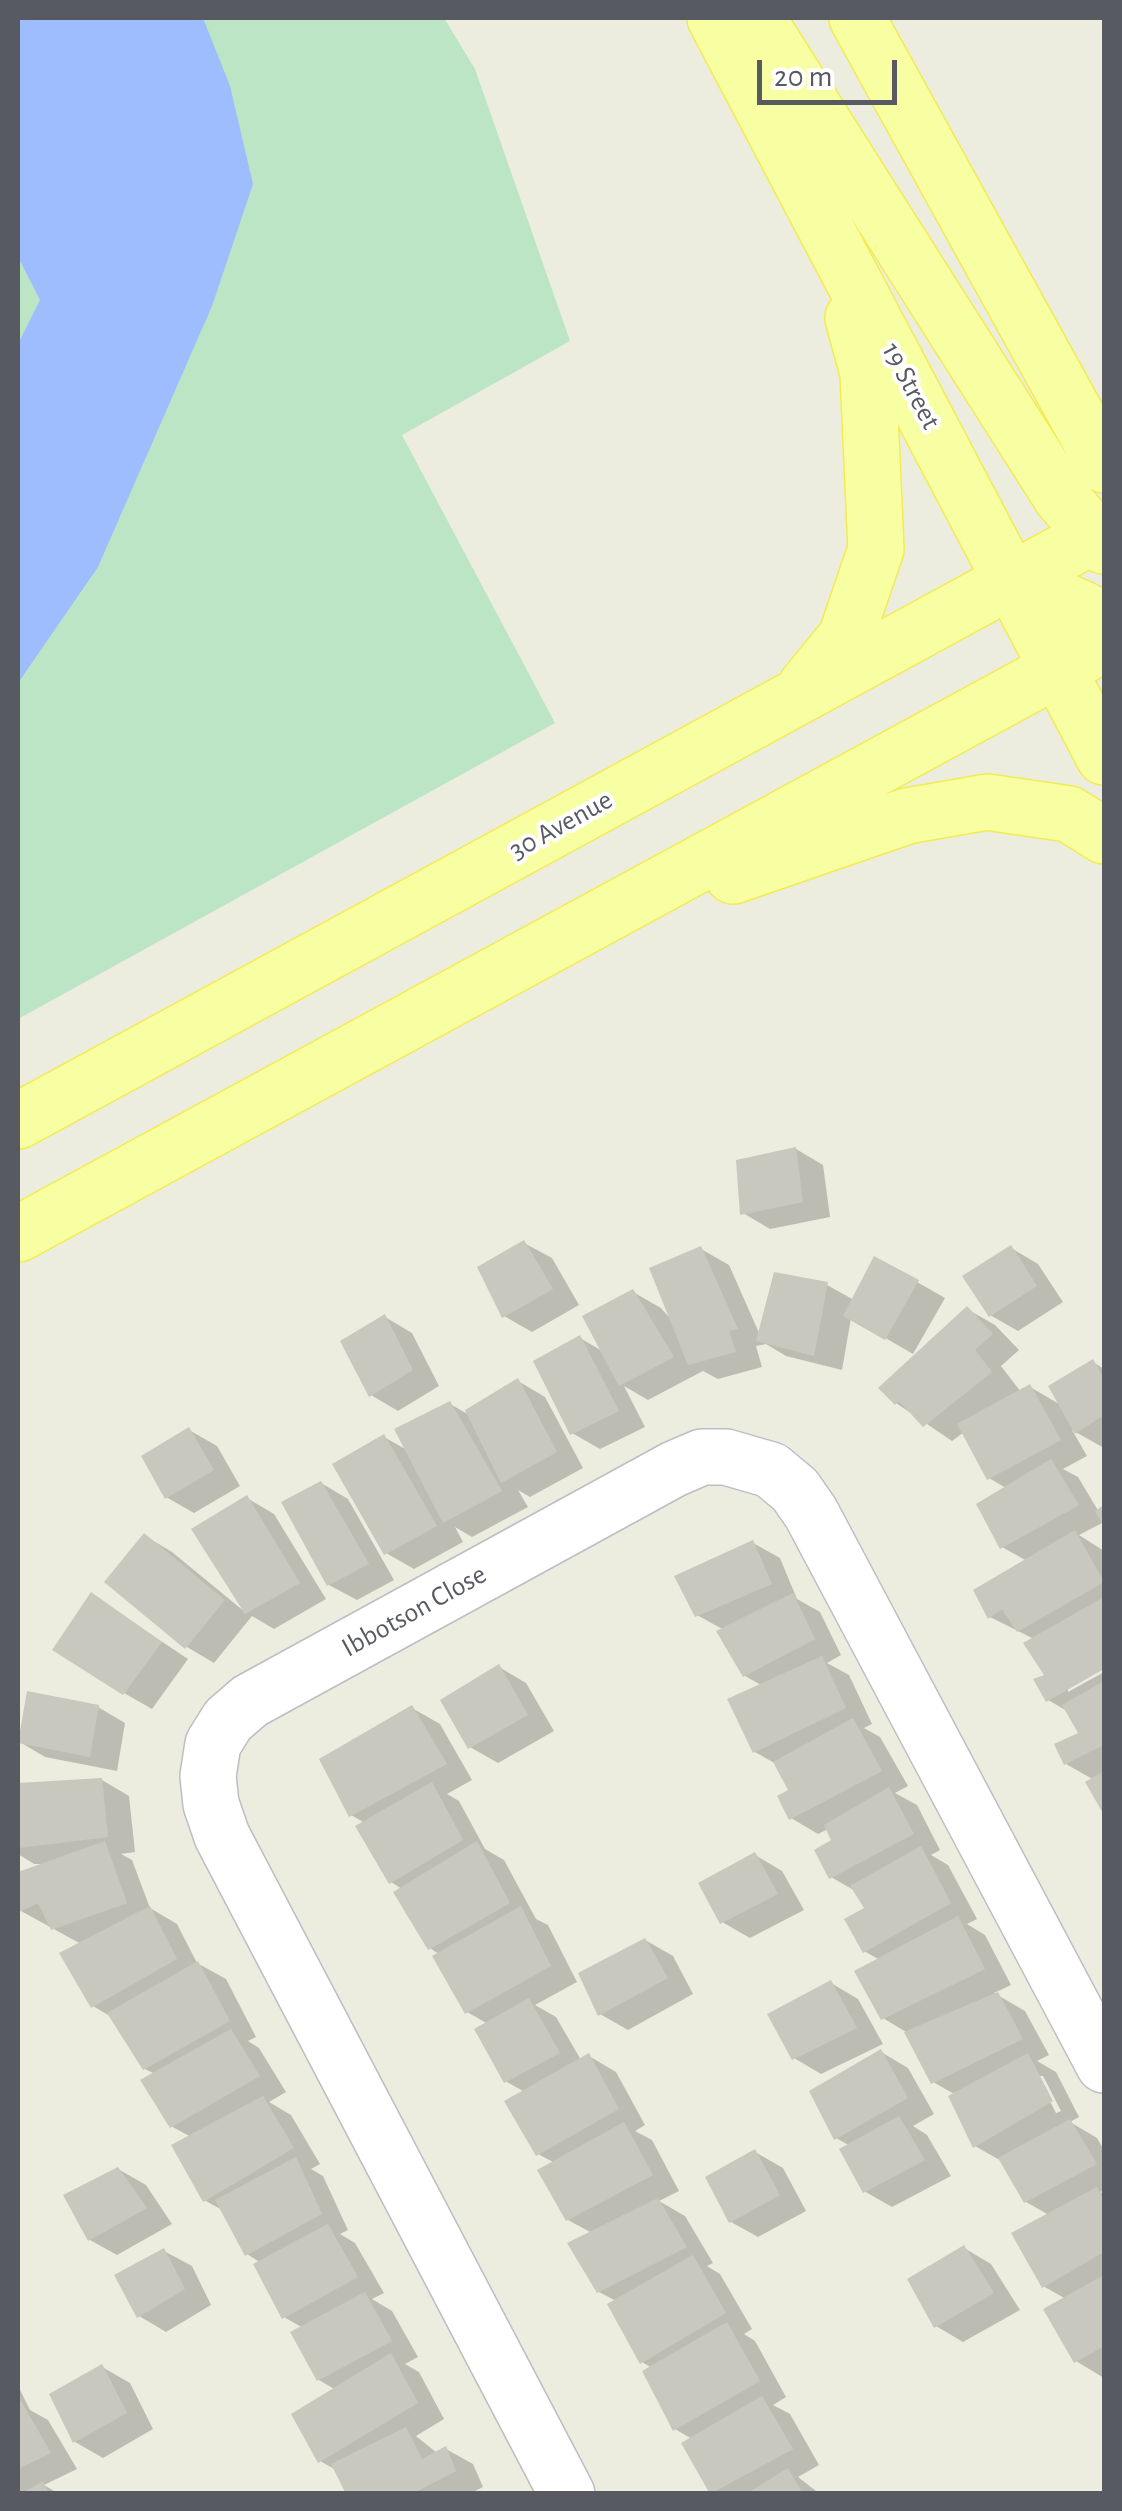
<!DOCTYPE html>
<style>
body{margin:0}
#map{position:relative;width:1122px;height:2511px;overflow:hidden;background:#ececdf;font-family:"Alegreya Sans",sans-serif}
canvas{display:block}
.frame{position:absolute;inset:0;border:20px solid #585a61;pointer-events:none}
.scale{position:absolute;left:757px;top:60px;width:140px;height:45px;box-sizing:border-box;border:5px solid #585a61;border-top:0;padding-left:12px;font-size:30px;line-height:35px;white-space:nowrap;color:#585a61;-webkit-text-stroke:8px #fff;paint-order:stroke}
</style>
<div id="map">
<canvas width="1122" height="2511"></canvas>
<div class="frame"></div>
<div class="scale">20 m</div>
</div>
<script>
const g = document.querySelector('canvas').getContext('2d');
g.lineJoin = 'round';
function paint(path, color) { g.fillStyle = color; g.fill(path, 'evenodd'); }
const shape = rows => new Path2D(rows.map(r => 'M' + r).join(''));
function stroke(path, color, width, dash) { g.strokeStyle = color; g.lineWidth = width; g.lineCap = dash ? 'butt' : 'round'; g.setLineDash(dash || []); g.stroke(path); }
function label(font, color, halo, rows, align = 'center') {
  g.font = font + ' "Alegreya Sans",sans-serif'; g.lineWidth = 8; g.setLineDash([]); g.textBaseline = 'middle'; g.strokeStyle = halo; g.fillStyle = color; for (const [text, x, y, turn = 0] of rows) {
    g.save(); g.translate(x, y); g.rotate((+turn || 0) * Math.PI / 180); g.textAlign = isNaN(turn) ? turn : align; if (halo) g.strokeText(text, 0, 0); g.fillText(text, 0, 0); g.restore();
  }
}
paint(shape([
 [18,18,444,18,475,69,570,341,402,435,555,723,18,1019]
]), '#bbe5c5');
paint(shape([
 [18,18,203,18,230,86,253,184,212,306,98,567,18,683,18,344,40,300,18,257]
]), '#9dbdff');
paint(shape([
 [796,1149,823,1165,830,1217,770,1229,743,1213],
 [524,1243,552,1258,579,1305,532,1332,504,1316],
 [1011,1248,1038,1264,1063,1302,1018,1331,990,1315],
 [701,1249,729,1265,760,1335,827,1285,854,1300,917,1282,945,1298,913,1354,851,1318,842,1370,786,1356,766,1344,756,1346,762,1367,718,1379,703,1371,648,1400,624,1386,645,1427,600,1449,572,1433,580,1338,604,1352,633,1292,661,1308,674,1323],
 [967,1309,995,1325,1019,1350,1001,1366,1021,1392,1030,1387,1061,1405,1093,1362,1104,1369,1104,1448,1072,1430,1087,1456,1063,1469,1078,1477,1099,1512,1104,1508,1104,1522,1079,1535,1104,1551,1104,1667,1068,1687,1068,1692,1104,1672,1104,1810,1089,1783,1094,1780,1066,1764,1081,1734,1069,1712,1048,1700,1047,1676,1034,1639,990,1617,1027,1561,1002,1547,1006,1488,989,1478,964,1432,952,1441,896,1403],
 [385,1317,412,1333,439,1386,398,1411,371,1395],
 [518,1381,545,1397,583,1468,530,1497,518,1490,528,1507,472,1537,455,1527,463,1542,414,1569,386,1553,384,1437,407,1450,450,1404,466,1413],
 [189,1430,217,1446,240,1486,194,1513,166,1497],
 [321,1483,348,1499,394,1580,357,1600,329,1585],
 [247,1498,274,1514,326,1599,274,1629,252,1616,214,1663,187,1647,145,1536,172,1552,245,1612],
 [753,1543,780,1558,797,1599,820,1612,841,1655,827,1663,849,1675,872,1724,864,1728,880,1737,908,1786,895,1793,917,1805,940,1850,931,1855,948,1865,977,1919,967,1924,985,1935,1011,1985,994,1993,1025,2011,1049,2055,1037,2061,1056,2072,1079,2117,1070,2122,1097,2138,1104,2150,1104,2190,1100,2192,1104,2194,1104,2378,1076,2361,1066,2299,1043,2286,1049,2215,1026,2202,1003,2162,975,2146,956,2095,933,2082,906,2032,883,2018,880,1960,864,1951,868,1909,857,1892,831,1877,834,1840,828,1829,818,1834,791,1818,792,1791,778,1765,755,1752,763,1686,745,1676,724,1630,697,1615],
 [1037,2076,1043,2076,1061,2111,1056,2113],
 [92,1595,188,1659,152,1709,124,1693],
 [499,1667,526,1683,554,1731,498,1763,470,1747],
 [29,1694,98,1707,125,1723,117,1771,45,1757,18,1741],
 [412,1708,440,1724,472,1780,447,1794,459,1801,485,1849,504,1860,536,1919,548,1925,577,1982,535,2005,556,2017,581,2060,589,2056,616,2072,645,2125,635,2131,652,2140,679,2191,659,2201,685,2216,713,2263,707,2266,720,2274,752,2329,744,2334,755,2341,786,2397,773,2405,790,2414,819,2465,798,2477,820,2494,712,2492,692,2439,675,2429,652,2368,642,2362,616,2301,599,2292,592,2233,568,2220,555,2163,538,2154,525,2092,505,2081,488,2024,467,2012,440,1955,430,1948,402,1889,391,1882,365,1823,351,1815],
 [102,1780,129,1796,135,1852,121,1854,132,1860,150,1908,177,1924,197,1963,226,1979,256,2037,248,2041,259,2048,286,2092,269,2102,291,2115,320,2164,311,2169,323,2176,348,2230,340,2234,355,2243,384,2293,372,2299,392,2311,418,2357,405,2364,419,2372,444,2419,416,2436,437,2453,446,2449,473,2464,483,2487,469,2494,348,2494,338,2471,320,2461,336,2390,319,2380,303,2328,284,2317,261,2263,247,2254,224,2211,204,2200,191,2137,171,2126,155,2074,145,2069,113,2018,93,2006,81,1944,21,1911,18,1875,48,1864,34,1864,18,1854,18,1786],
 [755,1855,782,1871,804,1910,750,1938,722,1922],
 [645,1940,673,1956,693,1994,628,2030,600,2014],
 [831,1983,858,1999,883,2044,821,2074,794,2058],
 [881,2052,908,2068,934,2114,913,2126,927,2135,951,2176,892,2207,864,2191,850,2146,836,2138],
 [755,2152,783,2168,806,2211,758,2237,731,2222],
 [118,2169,146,2185,172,2224,117,2255,90,2240],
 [964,2248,991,2264,1020,2310,963,2342,936,2326],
 [164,2251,192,2266,211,2305,166,2332,139,2316],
 [102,2367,130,2383,153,2429,103,2458,75,2442],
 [18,2386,30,2410,48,2420,77,2469,44,2485,59,2494,18,2494]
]), '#0003');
paint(shape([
 [796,1147,803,1202,740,1215,736,1160],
 [524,1240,553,1289,502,1318,477,1267],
 [1011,1245,1037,1286,989,1317,962,1276],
 [701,1246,738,1329,729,1331,736,1352,688,1365,649,1268],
 [874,1256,919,1280,885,1340,843,1316],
 [774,1272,828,1282,814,1356,756,1341],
 [633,1289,674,1357,619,1386,582,1316],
 [967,1306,993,1334,975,1350,992,1372,923,1427,899,1401,895,1405,878,1388],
 [385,1314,413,1370,369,1397,340,1341],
 [580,1335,619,1411,570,1435,533,1361],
 [1093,1359,1104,1379,1104,1415,1075,1434,1048,1386],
 [518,1378,557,1452,501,1483,465,1410],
 [1030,1384,1061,1440,987,1480,957,1424],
 [450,1401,502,1491,443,1523,394,1429],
 [189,1427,214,1470,165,1499,141,1456],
 [384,1434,437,1526,384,1555,332,1464],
 [1051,1459,1079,1505,1000,1549,976,1504],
 [321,1481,369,1564,327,1586,281,1502],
 [247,1495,300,1583,245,1614,191,1529],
 [1104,1505,1104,1527,1095,1511],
 [1075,1530,1104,1582,1017,1632,1002,1609,988,1619,973,1590],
 [144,1533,225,1600,185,1649,104,1582],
 [753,1540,772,1584,695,1617,674,1576],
 [91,1592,162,1642,123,1695,52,1650],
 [793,1593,815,1639,743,1677,716,1631],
 [1104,1597,1104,1669,1046,1702,1033,1679,1044,1675,1023,1643],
 [822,1656,846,1708,753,1753,727,1699],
 [499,1664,528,1715,468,1749,440,1700],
 [1104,1681,1104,1745,1064,1765,1054,1744,1078,1733,1062,1705],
 [27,1691,99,1705,90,1757,18,1743],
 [412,1705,447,1764,349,1817,319,1759],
 [853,1718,882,1771,789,1820,777,1796,788,1790,773,1762],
 [1104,1771,1104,1815,1085,1782],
 [102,1778,108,1837,18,1848,18,1783],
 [432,1782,463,1840,389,1884,355,1826],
 [889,1787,914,1834,829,1879,814,1850,831,1840,824,1825],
 [105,1841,127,1903,51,1930,38,1903,19,1912,18,1872],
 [477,1841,510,1903,428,1950,393,1892],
 [921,1846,951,1903,863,1953,844,1919,864,1908,850,1886],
 [755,1852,778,1894,720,1924,698,1883],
 [150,1906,177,1959,91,2008,59,1953],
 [521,1906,551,1966,465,2014,432,1956],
 [958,1916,985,1969,881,2020,854,1971],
 [645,1938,668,1978,598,2016,578,1973],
 [198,1961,230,2021,143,2070,107,2013],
 [831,1980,857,2028,792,2060,767,2014],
 [998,1992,1023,2039,931,2084,904,2032],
 [529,1998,560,2053,504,2083,474,2029],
 [231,2029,260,2076,170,2128,140,2080],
 [881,2049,908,2098,834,2140,809,2091],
 [589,2053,619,2109,536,2156,504,2101],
 [1028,2053,1053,2101,973,2148,948,2096],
 [263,2096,294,2148,203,2202,171,2145],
 [899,2116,925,2160,863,2193,839,2149],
 [1070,2119,1097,2164,1024,2203,998,2158],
 [624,2122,653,2175,566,2221,537,2170],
 [755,2149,780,2195,729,2223,705,2177],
 [296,2157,322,2214,245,2256,215,2200],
 [118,2167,147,2208,88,2241,63,2195],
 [1097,2187,1104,2201,1104,2252,1042,2288,1011,2233],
 [658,2198,687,2247,597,2293,567,2243],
 [328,2224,358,2277,282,2319,253,2264],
 [964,2245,994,2293,934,2328,907,2279],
 [164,2248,185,2289,137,2318,114,2275],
 [693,2255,726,2313,640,2364,607,2304],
 [1104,2275,1104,2346,1074,2363,1043,2309],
 [365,2292,392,2341,317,2381,290,2332],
 [727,2322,760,2381,673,2431,642,2371],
 [391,2353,418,2403,318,2463,291,2414],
 [102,2364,127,2413,73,2443,49,2394],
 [762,2396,793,2449,710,2494,681,2443],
 [21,2401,51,2453,18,2469,18,2403],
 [406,2427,422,2459,446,2446,456,2471,412,2494,346,2494,331,2464],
 [788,2468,803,2494,746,2494],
 [43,2481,49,2494,21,2494]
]), '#c9c8bf');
const minor = shape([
 [567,2494,222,1836,211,1804,208,1776,213,1744,228,1720,250,1701,674,1469,702,1457,726,1457,771,1470,795,1490,811,1513,1104,2065]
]);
const major = shape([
 [715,18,1104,757],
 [757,18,1061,497,1104,546],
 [857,18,1104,465],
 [1014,579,1085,610,1104,632],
 [806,686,846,637,876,549,868,373,853,318],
 [733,876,907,816,987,802,1069,814,1104,836],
 [18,1121,1104,530],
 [18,1234,1104,644]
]);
stroke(minor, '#bdbdc4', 58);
stroke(major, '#f3ec51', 58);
stroke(minor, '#fff', 55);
stroke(major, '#f8ffa2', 55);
label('28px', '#585a61', '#fff', [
 ["19 Street",911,386,62],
 ["30 Avenue",561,825,-29],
 ["Ibbotson Close",414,1611,-29]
]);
</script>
